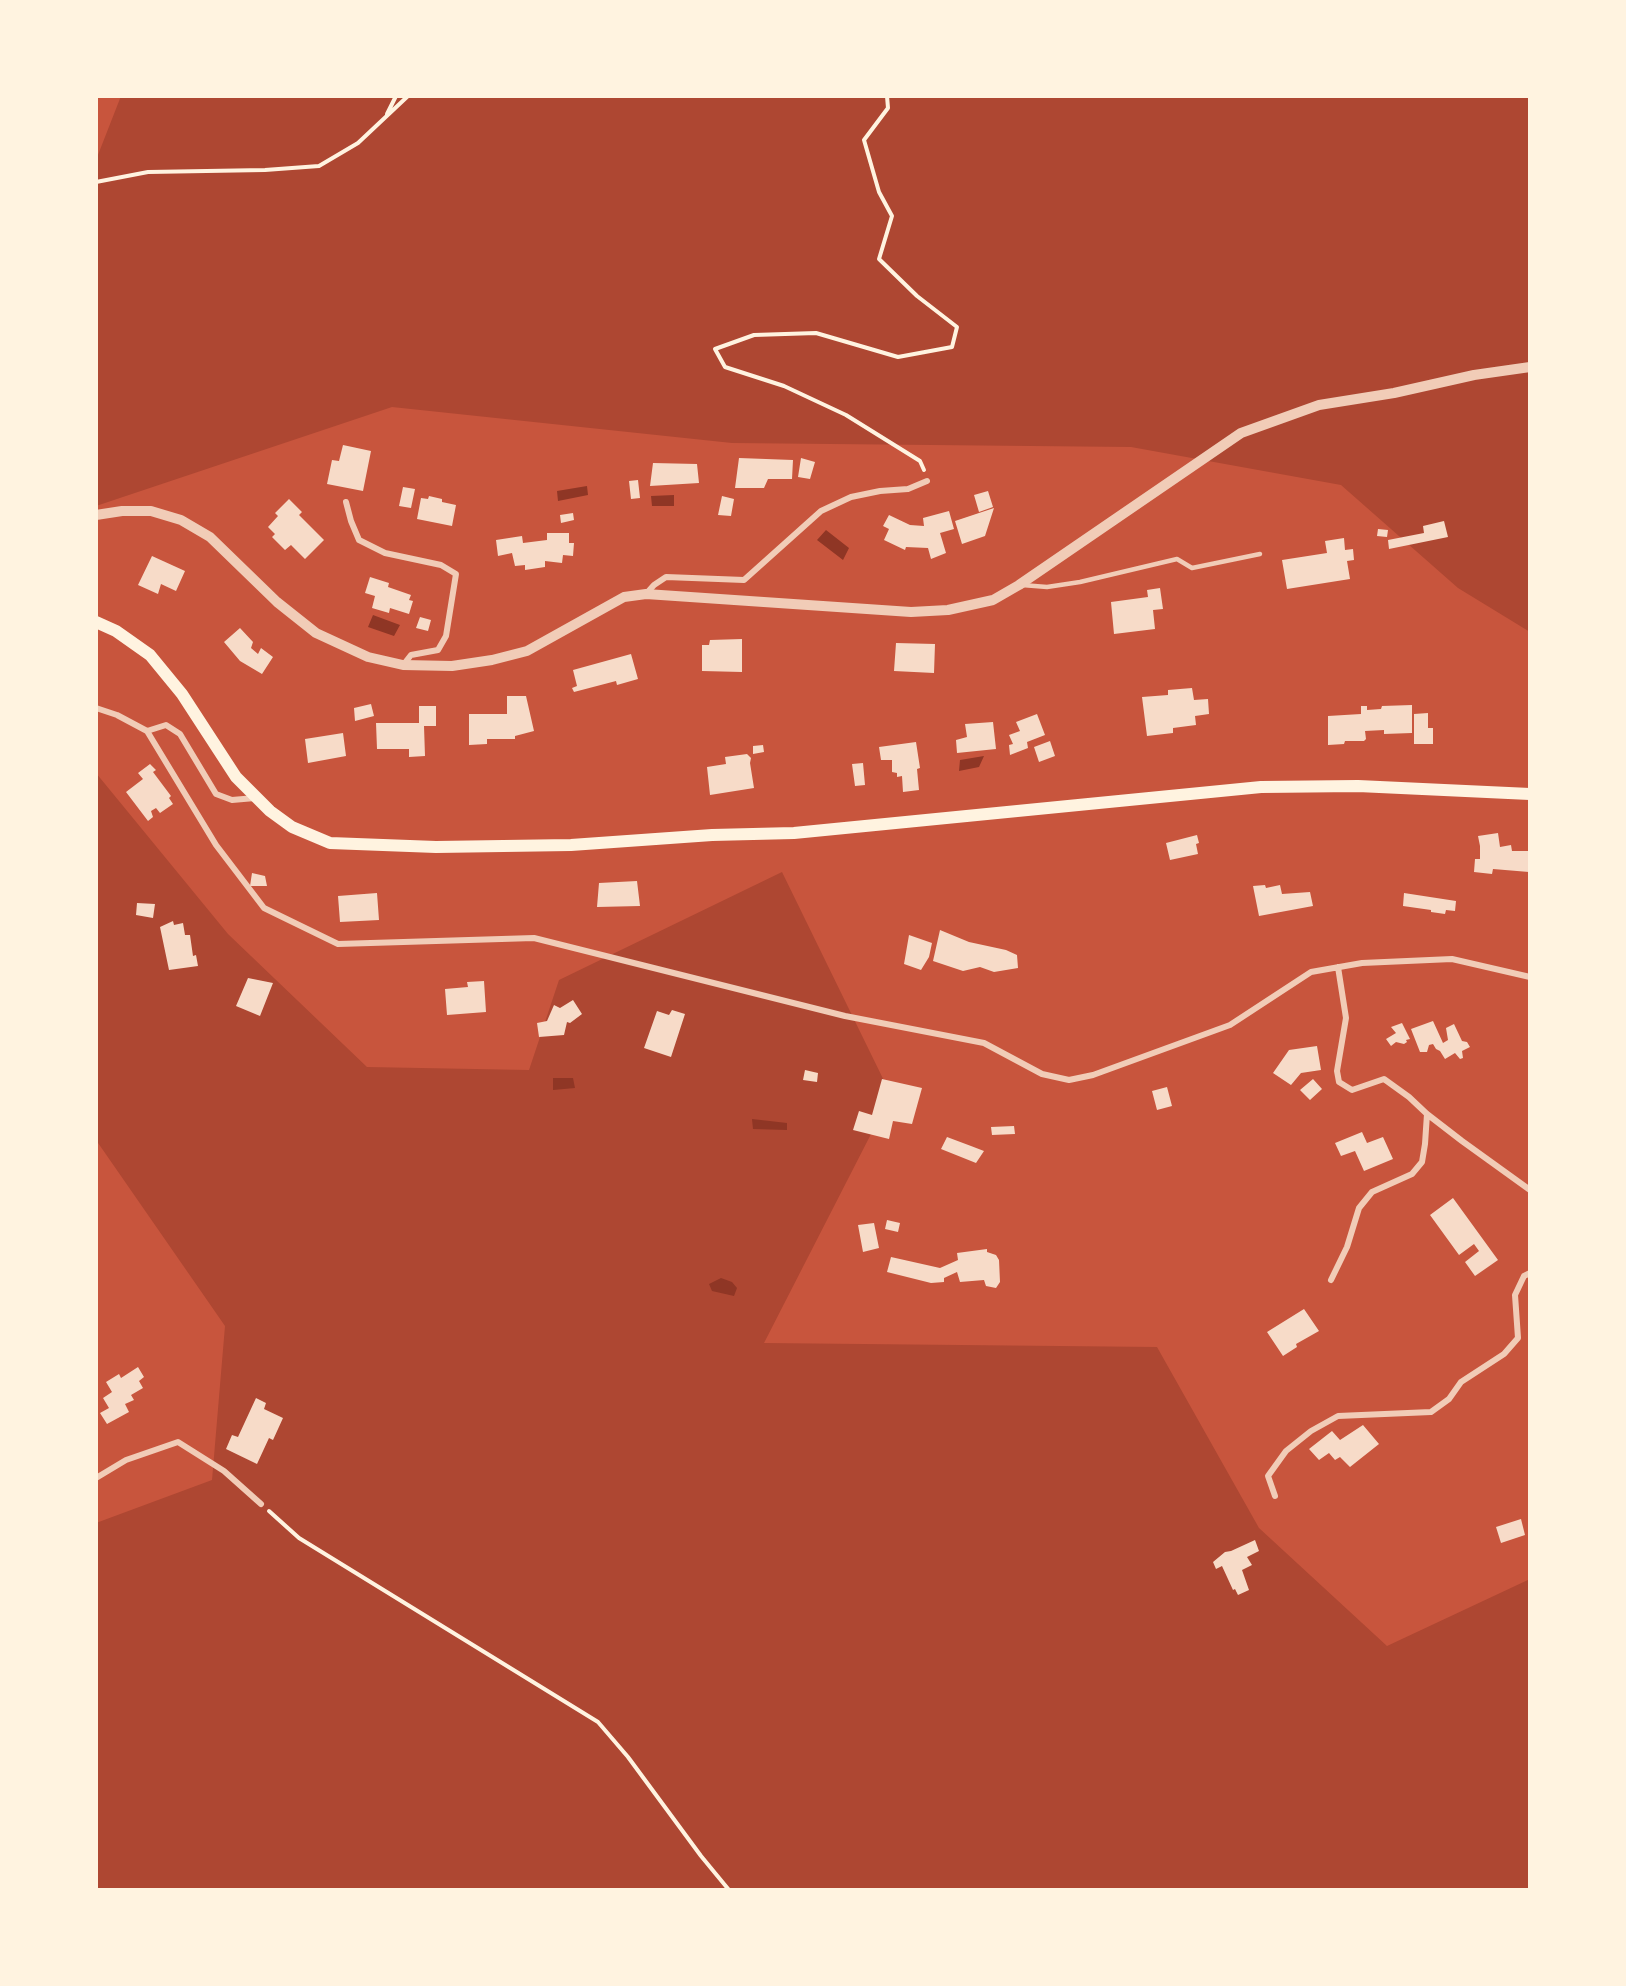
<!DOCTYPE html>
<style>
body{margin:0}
#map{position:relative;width:1626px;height:1986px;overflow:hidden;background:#c8553d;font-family:"Noto Serif",serif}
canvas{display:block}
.frame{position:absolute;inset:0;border:98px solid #fff3e0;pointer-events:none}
</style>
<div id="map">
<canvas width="1626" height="1986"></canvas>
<div class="frame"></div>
</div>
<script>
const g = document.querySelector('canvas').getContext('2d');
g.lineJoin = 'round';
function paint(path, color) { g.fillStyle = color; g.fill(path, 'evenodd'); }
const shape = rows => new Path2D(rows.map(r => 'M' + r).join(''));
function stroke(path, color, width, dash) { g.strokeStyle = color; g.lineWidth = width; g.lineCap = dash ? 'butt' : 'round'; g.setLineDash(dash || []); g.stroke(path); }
paint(shape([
 [121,96,1530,96,1530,632,1458,588,1341,485,1131,447,732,443,392,407,96,506,96,160],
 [96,773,228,934,367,1067,529,1070,559,980,782,872,891,1095,764,1343,1157,1347,1259,1528,1387,1646,1530,1579,1530,1890,96,1890,96,1523,212,1480,225,1326,96,1140]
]), '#ae4732');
paint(shape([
 [587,486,588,495,558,501,557,491],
 [674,495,674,506,652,506,651,496],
 [826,530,849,548,843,560,817,540],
 [373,615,400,625,394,636,368,627],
 [984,756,979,767,959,771,960,760],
 [553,1078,573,1078,575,1088,553,1090],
 [752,1119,787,1123,787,1130,753,1129],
 [721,1278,732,1282,737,1288,734,1296,712,1291,709,1284]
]), '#8f3625');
paint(shape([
 [343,445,371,451,363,491,327,484,332,460,339,461],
 [739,458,793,460,792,479,768,479,764,488,735,488],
 [801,458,815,462,810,479,798,477],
 [653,463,697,464,699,483,650,486],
 [638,480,640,498,631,499,629,481],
 [403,487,415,489,411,508,399,506],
 [988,491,993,507,979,512,974,495],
 [429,496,442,499,442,502,456,505,452,526,417,519,421,498,428,499],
 [722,496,734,499,731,516,718,515],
 [289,499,302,512,299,515,324,540,305,559,291,545,285,550,272,537,275,534,268,527,278,516,275,513],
 [994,508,985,536,962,544,955,521],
 [949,511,954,529,940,533,946,553,931,559,928,548,906,547,905,550,884,540,889,529,883,526,889,515,910,525,924,526,923,518],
 [573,513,574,520,561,523,560,515],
 [1444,521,1448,537,1389,549,1388,540,1424,533,1423,526],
 [1378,529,1388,530,1387,537,1377,536],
 [547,533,569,533,569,543,574,543,573,556,563,555,562,563,545,561,545,567,525,570,525,565,515,566,512,553,498,556,496,540,522,536,523,543,547,540],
 [1344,538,1345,550,1353,549,1354,560,1347,561,1350,579,1287,589,1282,560,1327,553,1325,541],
 [152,556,185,571,176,591,161,584,158,594,138,585],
 [370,577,389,583,388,587,411,595,409,600,413,601,409,614,390,608,389,613,372,608,375,596,365,593],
 [1160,588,1163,609,1153,610,1155,629,1114,634,1111,602,1148,597,1147,590],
 [420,617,431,620,428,631,416,628],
 [240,628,253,642,251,648,258,654,261,648,273,657,262,674,240,661,224,642],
 [742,639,742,672,702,671,702,645,709,645,710,640],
 [896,643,935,644,934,673,894,671],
 [631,654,638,679,617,685,616,681,574,692,572,688,577,686,573,670],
 [1192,688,1194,700,1208,699,1209,714,1195,716,1196,725,1173,728,1173,733,1147,736,1142,697,1168,695,1168,690],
 [507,696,526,696,534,731,515,736,515,739,487,739,487,744,469,745,469,714,507,714],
 [371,704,374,716,355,721,354,708],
 [1412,705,1412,733,1384,734,1384,730,1365,731,1366,739,1364,741,1345,741,1344,744,1328,745,1328,716,1361,714,1361,706,1367,706,1367,710,1381,709,1382,706],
 [419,706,436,706,436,726,424,726,425,756,409,757,409,749,377,749,376,723,419,723],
 [1428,713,1428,728,1433,728,1433,744,1414,744,1414,714],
 [1037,714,1045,735,1027,742,1028,748,1010,755,1009,745,1013,744,1009,735,1020,731,1016,722],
 [993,722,996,749,957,753,956,740,967,737,965,724],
 [343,733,346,756,308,763,305,739],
 [1050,741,1055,756,1039,762,1034,747],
 [916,742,920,768,917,769,919,790,903,792,902,776,897,777,897,773,892,772,892,760,881,760,879,747],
 [763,745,764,752,753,754,753,746],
 [747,754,751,758,750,763,754,788,710,795,707,767,726,764,725,757],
 [863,763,865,785,855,786,852,764],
 [150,764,156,770,153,772,171,796,169,798,173,804,160,813,156,808,151,811,153,817,148,821,126,792,143,779,138,773],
 [1498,833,1500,847,1511,845,1512,851,1530,851,1529,872,1493,869,1492,874,1474,872,1475,859,1480,859,1480,846,1478,836],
 [1197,835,1199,843,1196,844,1198,854,1170,860,1166,843],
 [252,873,265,876,267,886,250,886],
 [637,881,640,906,597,907,599,883],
 [1265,885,1266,888,1280,885,1282,894,1310,892,1313,906,1259,916,1253,886],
 [377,893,379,920,340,922,338,896],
 [1404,893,1456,901,1455,911,1446,910,1445,914,1431,912,1431,910,1403,906],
 [137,903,155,904,153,918,136,915],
 [173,921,174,925,183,923,185,935,190,935,193,956,196,955,198,966,169,970,160,927],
 [940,930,969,942,1006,950,1017,955,1018,968,994,972,980,967,963,971,933,961],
 [909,935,932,943,929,957,921,970,904,964],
 [248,978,273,983,260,1016,236,1006],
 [484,981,486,1012,447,1015,445,989,468,987,467,982],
 [573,1000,582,1014,570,1023,567,1022,564,1035,539,1037,537,1023,547,1021,554,1005,560,1008],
 [672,1010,685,1014,671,1057,644,1048,657,1011,669,1015],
 [1433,1021,1443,1043,1448,1040,1446,1028,1454,1024,1462,1041,1467,1042,1470,1047,1462,1051,1463,1058,1460,1059,1455,1053,1445,1059,1440,1051,1436,1049,1433,1044,1429,1045,1427,1052,1420,1052,1411,1029],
 [1402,1023,1410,1039,1406,1040,1407,1042,1404,1044,1396,1042,1391,1046,1386,1039,1396,1033,1391,1027],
 [1317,1046,1321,1070,1301,1073,1291,1085,1273,1073,1289,1050],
 [805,1070,818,1073,817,1082,803,1080],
 [882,1079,922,1088,912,1124,893,1121,889,1139,853,1130,859,1111,872,1115],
 [1313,1079,1322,1089,1310,1100,1300,1090],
 [1167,1087,1172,1106,1157,1110,1152,1091],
 [1014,1126,1015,1134,992,1135,991,1127],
 [1362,1132,1367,1143,1383,1137,1393,1159,1364,1171,1355,1151,1341,1156,1335,1143],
 [947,1137,971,1146,984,1151,976,1163,941,1149],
 [1453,1198,1498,1260,1475,1276,1465,1262,1479,1251,1474,1244,1459,1255,1430,1215],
 [887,1220,900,1223,898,1232,885,1229],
 [874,1223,879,1248,863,1252,858,1225],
 [987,1249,987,1252,996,1255,999,1260,1000,1282,996,1288,986,1286,984,1280,960,1282,957,1272,944,1278,944,1282,931,1283,887,1272,891,1257,940,1268,958,1260,957,1253],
 [1304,1309,1319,1331,1296,1344,1297,1347,1283,1356,1267,1332],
 [138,1367,144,1377,139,1381,143,1388,131,1395,134,1400,125,1404,129,1412,107,1424,100,1413,109,1408,103,1398,112,1392,106,1382,119,1374,121,1378],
 [256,1398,266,1403,264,1409,283,1418,273,1440,269,1438,257,1464,226,1449,232,1435,238,1437],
 [1363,1425,1379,1444,1350,1467,1340,1457,1335,1460,1329,1453,1319,1460,1309,1449,1332,1431,1340,1440],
 [1521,1519,1525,1535,1501,1543,1496,1527],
 [1255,1540,1259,1551,1247,1557,1252,1565,1242,1570,1249,1590,1238,1595,1235,1589,1233,1590,1222,1566,1216,1569,1213,1562,1225,1552,1231,1551]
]), '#f7dbc8');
stroke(shape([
 [887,96,888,108,864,140,879,192,892,216,879,259,917,296,957,327,952,347,898,357,816,333,754,335,715,349,725,367,784,386,846,415,920,461,924,470],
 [387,114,396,96],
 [96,182,148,172,265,170,319,166,358,143,408,96],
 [269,1511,299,1538,598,1722,628,1757,701,1856,729,1890]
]), '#fff3e0', 4);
stroke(shape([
 [1022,585,1047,587,1080,582,1177,559,1192,568,1260,554]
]), '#f1ccb7', 4.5);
stroke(shape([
 [346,502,351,521,359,540,385,553,441,565,456,574,446,636,438,650,411,655,404,664],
 [646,594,654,585,666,577,744,580,821,511,851,497,880,491,908,489,927,481],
 [96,708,117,715,147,731,166,725,180,734,216,794,232,800,255,798],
 [147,731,216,845,264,908,338,944,534,938,845,1016,984,1043,1042,1074,1069,1080,1093,1075,1230,1025,1311,972,1362,963,1452,959,1530,977],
 [1338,967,1346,1018,1337,1071,1339,1082,1352,1090,1384,1079,1409,1097,1427,1114,1462,1141,1530,1190],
 [1331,1280,1347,1247,1359,1208,1372,1192,1412,1174,1422,1162,1425,1144,1427,1114],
 [96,1478,126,1460,178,1442,224,1471,261,1504],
 [1275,1496,1268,1476,1286,1451,1311,1431,1338,1416,1431,1412,1449,1399,1461,1382,1504,1354,1518,1338,1515,1295,1524,1276,1530,1273]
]), '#f1ccb7', 6);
stroke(shape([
 [96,515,122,511,151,511,181,520,210,537,277,602,316,633,368,657,403,665,452,666,492,660,527,651,624,597,646,594,911,612,948,610,993,600,1019,585,1241,433,1319,405,1394,393,1474,375,1530,367]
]), '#f1ccb7', 10);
stroke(shape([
 [96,622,116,631,150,655,182,694,236,777,270,811,292,827,330,843,436,847,571,845,712,835,794,833,1261,787,1358,786,1530,794]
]), '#fff3e0', 12);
</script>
